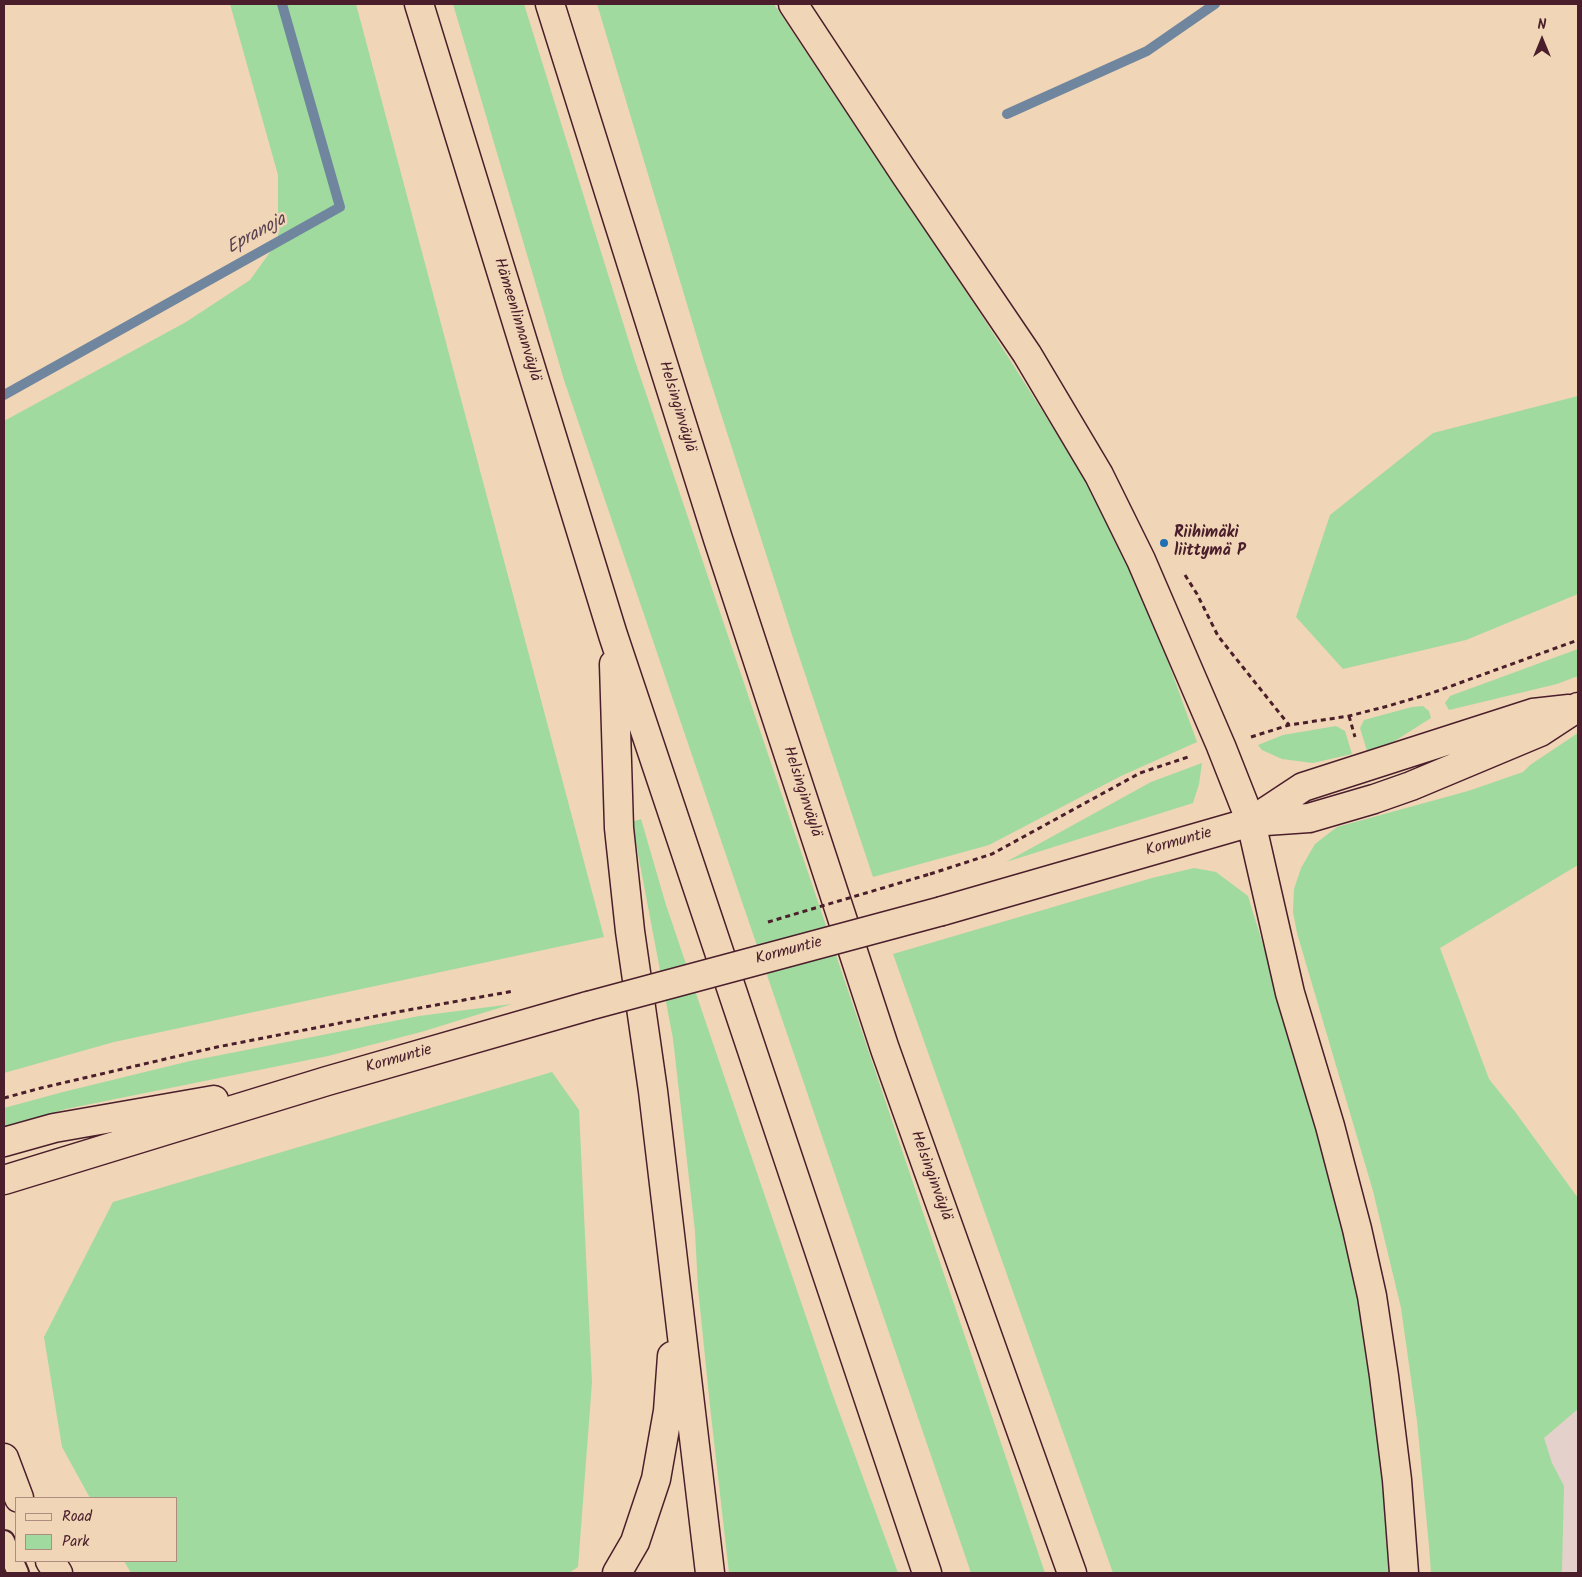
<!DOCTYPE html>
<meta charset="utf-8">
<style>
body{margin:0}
#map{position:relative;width:1582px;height:1577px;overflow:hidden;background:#f0d5b7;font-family:Kalam,sans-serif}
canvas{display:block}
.frame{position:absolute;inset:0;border:5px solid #4a1f2b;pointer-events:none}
.legend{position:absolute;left:15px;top:1497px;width:162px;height:65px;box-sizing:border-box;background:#f0d5b7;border:1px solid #ae8c7f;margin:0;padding:6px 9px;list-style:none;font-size:15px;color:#4a1f2b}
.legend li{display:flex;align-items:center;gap:10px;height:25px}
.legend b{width:25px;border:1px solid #ae8c7f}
.north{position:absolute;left:1517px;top:15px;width:50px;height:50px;-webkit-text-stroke:4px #f0d5b7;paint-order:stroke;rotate:0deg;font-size:14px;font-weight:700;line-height:20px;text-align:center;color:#4a1f2b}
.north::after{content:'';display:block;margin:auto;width:18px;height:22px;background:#4a1f2b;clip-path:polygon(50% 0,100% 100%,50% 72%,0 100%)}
</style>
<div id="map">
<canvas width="1582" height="1577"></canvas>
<div class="frame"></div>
<ul class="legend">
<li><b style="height:6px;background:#f0d5b7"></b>Road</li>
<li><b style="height:14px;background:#a0da9f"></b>Park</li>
</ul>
<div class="north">N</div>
</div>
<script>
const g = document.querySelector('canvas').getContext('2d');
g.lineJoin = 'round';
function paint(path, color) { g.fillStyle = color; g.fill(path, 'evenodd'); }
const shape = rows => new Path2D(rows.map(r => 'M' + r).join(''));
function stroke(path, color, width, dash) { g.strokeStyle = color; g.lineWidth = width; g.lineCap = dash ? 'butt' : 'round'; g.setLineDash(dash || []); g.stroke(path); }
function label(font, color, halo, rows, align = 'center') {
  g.font = font + ' Kalam,sans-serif'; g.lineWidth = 5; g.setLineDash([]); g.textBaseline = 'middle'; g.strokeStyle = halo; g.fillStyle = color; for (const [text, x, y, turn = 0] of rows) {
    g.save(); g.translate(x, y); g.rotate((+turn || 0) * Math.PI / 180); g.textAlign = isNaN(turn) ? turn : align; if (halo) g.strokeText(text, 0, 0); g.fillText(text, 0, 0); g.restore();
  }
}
paint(shape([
 [1578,1409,1578,1573,1523,1573,1544,1438]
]), '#e5d1cb');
paint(shape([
 [230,4,356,4,604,937,114,1042,4,1073,4,421,186,322,250,280,278,241,278,175],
 [453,4,524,4,634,358,1045,1573,971,1573,564,380],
 [597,4,774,4,984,319,1083,475,1149,609,1197,742,1121,776,989,845,873,877,793,638,704,361],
 [1578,396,1578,594,1466,640,1343,669,1296,617,1330,515,1433,433],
 [1578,649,1578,676,1557,684,1449,710,1445,703,1450,696],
 [1423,706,1429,711,1431,718,1382,749,1368,754,1360,728,1364,720,1412,707],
 [1336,726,1345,731,1352,754,1313,763,1282,759,1262,750,1258,745,1283,735],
 [1578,733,1578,865,1440,948,1489,1079,1516,1113,1578,1198,1578,1409,1544,1438,1552,1463,1564,1486,1562,1570,1561,1573,1431,1573,1429,1546,1417,1421,1401,1308,1373,1191,1297,933,1293,912,1294,889,1301,868,1315,844,1337,827,1468,791,1523,772,1530,765],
 [1202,763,1199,784,1193,803,1006,862,1151,782],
 [641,819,666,905,739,1120,831,1390,898,1573,729,1573,710,1406,698,1288,695,1231,673,1039,632,822],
 [1194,868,1216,872,1248,896,1296,1052,1331,1172,1356,1285,1372,1383,1392,1573,1113,1573,893,954,1152,878],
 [512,1004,421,1032,328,1056,66,1109,4,1128,4,1108,63,1092,190,1061,419,1016],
 [552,1072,579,1110,592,1382,578,1567,569,1573,131,1573,124,1561,176,1561,176,1498,90,1498,62,1447,44,1337,113,1202]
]), '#a0da9f');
stroke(shape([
 [1007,114,1147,51,1215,4],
 [4,395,340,207,282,4]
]), '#70869e', 10);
const lane = shape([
 [4,1541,18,1573]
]);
const secondary = shape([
 [1253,820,1303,787,1533,713,1569,709],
 [942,911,1251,822,1309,818,1374,799,1411,786,1540,732,1578,707],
 [4,1142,54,1128,214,1100],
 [4,1180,327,1081,588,1006]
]);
const highway = shape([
 [419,4,613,635,927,1573],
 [550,4,718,539,885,1049,1072,1573],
 [793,4,905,174,1027,354,1099,475,1141,560,1221,746,1251,822,1290,993,1330,1126,1357,1229,1372,1296,1384,1376,1397,1480,1404,1573],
 [614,664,619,828,630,931,653,1091,710,1573],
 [4,1458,19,1498],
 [50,1561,58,1573],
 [617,1573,635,1542,656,1479,668,1411,672,1356]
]);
stroke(lane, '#4a1f2b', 24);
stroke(secondary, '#4a1f2b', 31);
stroke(highway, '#4a1f2b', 31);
stroke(shape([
 [1185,575,1197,594,1218,636,1289,725],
 [1349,716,1355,737],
 [1251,737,1289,725,1349,716,1388,706,1432,693,1578,640],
 [930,874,992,854,1140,773,1191,756],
 [4,1098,41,1088,217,1047,397,1012,514,991]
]), '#4a1f2b', 3, [5, 4]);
stroke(lane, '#f0d5b7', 20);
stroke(secondary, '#f0d5b7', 28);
stroke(highway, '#f0d5b7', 28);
const secondaryBridge = shape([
 [588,1006,942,911]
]);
stroke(secondaryBridge, '#4a1f2b', 31, []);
stroke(shape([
 [768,922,930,874]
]), '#4a1f2b', 3, [5, 4]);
stroke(secondaryBridge, '#f0d5b7', 28);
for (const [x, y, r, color] of [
 [1164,543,5,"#1f6fb2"]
]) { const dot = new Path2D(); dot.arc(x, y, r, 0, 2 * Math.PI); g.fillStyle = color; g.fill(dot); stroke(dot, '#f0d5b7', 2); }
label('16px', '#4a1f2b', '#f0d5b7', [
 ["Hämeenlinnanväylä",516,320,73],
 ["Helsinginväylä",676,407,73],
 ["Helsinginväylä",801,792,72],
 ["Kormuntie",1179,843,-16],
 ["Kormuntie",789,952,-15],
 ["Kormuntie",399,1060,-16],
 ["Helsinginväylä",930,1176,70]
]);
label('bold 16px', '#4a1f2b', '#f0d5b7', [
 ["Riihimäki",1174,534],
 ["liittymä P",1174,552]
], 'left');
label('italic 18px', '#574151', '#f0d5b7', [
 ["Epranoja",257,235,-29]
]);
</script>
